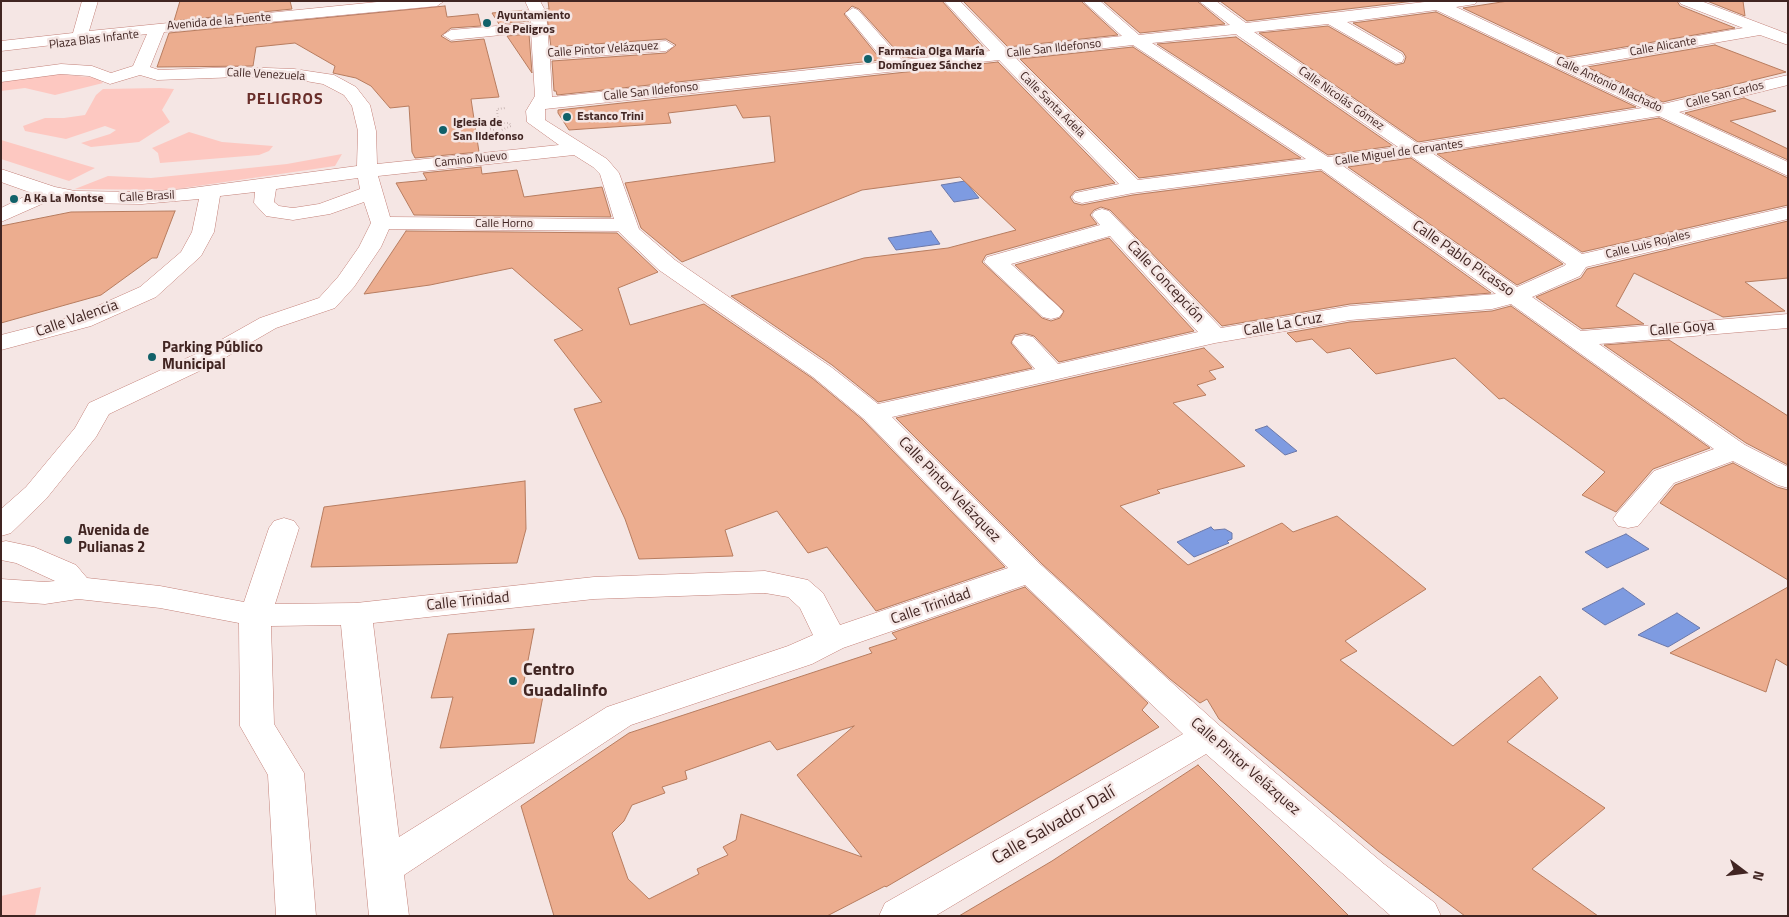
<!DOCTYPE html>
<meta charset="utf-8">
<style>
body{margin:0}
#map{position:relative;width:1789px;height:917px;overflow:hidden;background:#f5e6e4;font-family:"Titillium Web",sans-serif}
canvas{display:block}
.frame{position:absolute;inset:0;border:2px solid #412522;pointer-events:none}
.north{position:absolute;left:1719px;top:847px;width:50px;height:50px;-webkit-text-stroke:4px #f5e6e4;paint-order:stroke;rotate:105deg;font-size:14px;font-weight:700;line-height:20px;text-align:center;color:#412522}
.north::after{content:'';display:block;margin:auto;width:18px;height:22px;background:#412522;clip-path:polygon(50% 0,100% 100%,50% 72%,0 100%)}
</style>
<div id="map">
<canvas width="1789" height="917"></canvas>
<div class="frame"></div>
<div class="north">N</div>
</div>
<script>
const g = document.querySelector('canvas').getContext('2d');
g.lineJoin = 'round';
function paint(path, color) { g.fillStyle = color; g.fill(path, 'evenodd'); }
const shape = rows => new Path2D(rows.map(r => 'M' + r).join(''));
function stroke(path, color, width, dash) { g.strokeStyle = color; g.lineWidth = width; g.lineCap = dash ? 'butt' : 'round'; g.setLineDash(dash || []); g.stroke(path); }
function label(font, color, halo, rows, align = 'center') {
  g.font = font + ' "Titillium Web",sans-serif'; g.lineWidth = 5; g.setLineDash([]); g.textBaseline = 'middle'; g.strokeStyle = halo; g.fillStyle = color; for (const [text, x, y, turn = 0] of rows) {
    g.save(); g.translate(x, y); g.rotate((+turn || 0) * Math.PI / 180); g.textAlign = isNaN(turn) ? turn : align; if (halo) g.strokeText(text, 0, 0); g.fillText(text, 0, 0); g.restore();
  }
}
paint(shape([
 [48,73,97,78,103,83,55,95,25,88,1,91,1,80],
 [160,88,174,89,162,110,170,122,139,142,91,147,81,143,110,134,116,130,105,126,66,139,25,131,23,126,45,118,64,118,85,115,96,95,103,89],
 [189,132,222,142,273,146,269,151,259,155,160,163,158,153,152,148],
 [1,140,95,168,69,181,1,159],
 [342,154,335,166,170,190,75,189,108,176,151,178,201,173,287,164],
 [41,887,35,916,1,916,1,896]
]), '#fdc8c1');
const water = shape([
 [965,181,979,198,954,202,941,185,965,181],
 [931,231,940,244,896,250,888,238,931,231],
 [1267,426,1297,451,1285,455,1255,430,1267,426],
 [1211,527,1214,530,1225,529,1232,533,1232,539,1227,541,1229,543,1194,557,1177,542,1211,527],
 [1626,534,1649,549,1607,568,1585,552,1626,534],
 [1623,588,1645,604,1605,625,1582,609,1623,588],
 [1677,613,1700,628,1668,647,1638,635,1677,613]
]);
paint(water, '#7e9be1');
stroke(water, '#6c78a8', 1);
const building = shape([
 [180,1,290,1,292,9,174,21,180,1],
 [548,1,942,1,986,50,903,58,859,9,852,6,844,14,881,60,557,95,556,91,554,91,552,61,666,53,676,45,666,39,551,47,546,9,549,9,548,1],
 [963,1,1081,1,1118,35,1008,47,963,1],
 [1103,1,1197,1,1225,24,1140,33,1103,1],
 [1220,1,1414,1,1247,21,1220,1],
 [1508,1,1677,1,1680,6,1735,28,1566,57,1463,8,1508,1],
 [1707,1,1743,1,1745,16,1707,1],
 [445,6,447,17,478,14,481,26,451,28,441,36,451,42,484,39,499,97,471,99,479,152,415,158,412,152,409,106,390,108,371,86,356,78,333,73,335,66,295,43,256,47,253,66,157,67,169,33,445,6],
 [527,10,529,21,499,24,492,13,527,10],
 [1436,12,1636,107,1418,142,1259,33,1328,26,1396,65,1404,63,1406,57,1403,52,1353,23,1436,12],
 [529,34,532,73,507,36,529,34],
 [1236,37,1393,146,1328,155,1157,44,1236,37],
 [1715,45,1786,72,1663,102,1587,67,1715,45],
 [1133,47,1301,158,1139,178,1020,59,1133,47],
 [998,62,1115,183,1075,191,1070,197,1074,203,1082,205,1133,195,1321,171,1491,293,1350,304,1222,326,1110,210,1101,207,1094,210,1090,215,1097,224,986,255,982,262,1042,318,1051,321,1060,318,1064,311,1015,265,1109,238,1194,331,1059,362,1034,336,1024,333,1015,335,1011,343,1032,368,878,402,832,365,731,296,864,258,948,248,1016,230,960,177,862,190,682,262,641,228,625,183,775,162,770,116,743,118,736,105,668,113,671,123,569,130,558,113,558,110,998,62],
 [1744,98,1776,111,1730,121,1788,149,1788,160,1685,113,1744,98],
 [1659,118,1788,178,1788,205,1582,252,1437,154,1659,118],
 [1411,158,1563,264,1517,285,1348,167,1411,158],
 [481,167,482,174,517,170,524,197,602,187,611,217,414,215,396,183,427,180,423,173,481,167],
 [175,211,157,258,152,258,101,295,1,323,1,226,71,212,175,211],
 [1788,221,1788,278,1745,282,1785,311,1723,317,1634,273,1616,306,1644,324,1582,329,1536,297,1581,278,1587,269,1788,221],
 [406,231,617,233,658,272,618,288,630,325,704,304,812,378,863,420,1005,567,876,611,827,547,808,553,777,511,725,530,733,556,639,559,625,519,574,409,602,402,554,340,583,330,512,268,430,285,364,294,406,231],
 [1511,306,1710,448,1653,469,1616,512,1582,495,1605,472,1504,398,1499,399,1455,358,1376,374,1350,348,1327,353,1312,339,1296,342,1287,333,1350,322,1492,311,1511,306],
 [1669,340,1788,416,1788,465,1746,443,1604,345,1669,340],
 [1204,348,1224,367,1209,371,1216,379,1197,385,1206,395,1173,403,1245,466,1157,490,1160,493,1120,506,1188,565,1282,523,1293,532,1337,516,1426,589,1345,641,1357,651,1340,660,1453,746,1540,676,1558,698,1507,742,1605,808,1532,869,1598,916,1465,916,1378,851,1219,719,1207,699,1200,703,1170,679,1042,564,896,418,1204,348],
 [1733,463,1777,487,1788,490,1788,580,1660,503,1675,485,1733,463],
 [525,481,526,529,517,563,311,567,324,507,525,481],
 [1025,587,1148,703,1142,710,1159,727,886,887,885,886,827,916,554,916,521,806,629,733,872,653,869,648,897,639,892,633,1025,587],
 [854,726,797,775,862,857,741,814,736,840,723,847,728,855,697,869,699,874,649,899,628,879,612,833,624,821,632,805,665,793,662,787,687,779,685,771,770,741,777,750,854,726],
 [1788,587,1788,666,1776,659,1766,692,1670,653,1788,587],
 [534,629,522,692,544,691,534,743,440,748,453,697,431,698,448,634,534,629],
 [1198,765,1349,916,959,916,1052,861,1198,765]
]);
paint(building, '#ecad8f');
stroke(building, '#b77c5f', 1);
const minor = shape([
 [82,1,98,1,89,31,387,1,444,1,437,6,164,32,150,67,159,70,239,67,294,69,334,75,356,87,370,105,376,131,377,164,559,145,527,122,526,111,535,96,531,32,451,40,443,35,451,30,531,23,530,12,525,1,540,1,546,12,549,49,666,41,674,46,666,51,550,59,552,97,885,62,845,13,853,8,858,10,902,60,990,51,944,1,960,1,1007,49,1122,36,1083,1,1100,1,1139,35,1230,25,1199,1,1216,1,1246,23,1433,1,1477,1,1475,4,1456,7,1566,59,1743,28,1681,4,1679,1,1701,1,1788,34,1788,45,1760,35,1581,66,1663,104,1788,75,1788,85,1679,112,1788,162,1788,176,1659,116,1432,153,1582,254,1788,207,1788,219,1586,267,1580,276,1532,297,1581,331,1788,314,1788,328,1599,344,1745,445,1788,467,1788,488,1778,485,1733,461,1674,483,1638,526,1628,528,1618,526,1613,519,1618,512,1654,471,1714,449,1511,304,1492,309,1350,320,1215,343,892,417,1041,565,1220,726,1384,864,1435,903,1441,916,1391,916,1206,754,935,916,879,916,885,903,1183,734,1025,585,843,648,812,664,631,725,404,875,409,916,369,916,341,625,271,626,274,724,304,773,316,916,276,916,268,775,240,726,239,623,160,608,78,599,45,604,1,601,1,579,45,582,55,581,16,563,1,560,1,542,6,541,34,547,76,565,87,578,160,586,244,602,269,528,274,521,284,518,294,521,299,528,275,604,356,603,594,577,765,571,808,580,823,593,840,625,1008,568,864,419,813,377,659,270,618,231,389,229,381,247,354,287,335,308,276,328,214,364,109,414,96,437,46,499,11,533,1,536,1,509,26,487,75,428,89,403,196,354,260,318,319,298,338,277,359,247,371,223,364,202,330,214,293,220,266,216,254,203,255,192,220,196,214,232,201,256,156,297,91,326,1,350,1,335,75,316,140,287,181,252,192,232,199,199,142,204,75,203,53,199,1,222,1,208,32,193,1,182,1,169,55,187,75,191,142,192,184,189,357,166,358,131,352,106,344,95,323,84,294,79,239,77,157,80,140,75,110,84,89,76,61,74,1,82,1,72,61,64,92,66,111,73,133,66,147,34,1,51,1,41,73,33,82,1],
 [1436,10,1642,108,1418,144,1254,32,1328,24,1396,63,1402,62,1404,58,1402,54,1347,22,1436,10],
 [1236,34,1237,35,1398,147,1328,157,1152,43,1236,34],
 [1133,45,1306,159,1138,180,1016,58,1133,45],
 [999,60,1119,184,1075,193,1072,197,1075,201,1082,203,1133,193,1321,169,1496,294,1350,306,1221,328,1109,211,1102,209,1095,211,1092,215,1100,225,987,257,984,262,1043,317,1051,319,1059,317,1063,312,1059,307,1011,264,1110,236,1198,332,1058,364,1033,337,1024,335,1015,337,1012,342,1035,369,878,404,831,367,675,260,639,229,619,173,607,159,545,120,545,109,999,60],
 [574,155,593,167,600,174,614,219,390,217,378,176,574,155],
 [1411,156,1566,264,1564,266,1517,287,1343,166,1411,156],
 [358,178,360,189,319,204,293,208,279,206,274,202,276,189,358,178],
 [765,593,788,597,800,608,813,635,788,646,607,707,399,837,373,623,594,599,765,593]
]);
stroke(minor, '#c38078', 1);
stroke(shape([
 [498,123,497,109,505,108],
 [498,123,509,123,511,126,499,131,489,129,498,123]
]), '#ab9794', 2, [0.5, 2.5]);
paint(minor, '#fff');
for (const [x, y, r, color] of [
 [487,23,5,"#116169"],
 [868,59,5,"#116169"],
 [567,117,5,"#116169"],
 [443,130,5,"#116169"],
 [14,199,5,"#116169"],
 [152,357,5,"#116169"],
 [68,540,5,"#116169"],
 [513,681,5,"#116169"]
]) { const dot = new Path2D(); dot.arc(x, y, r, 0, 2 * Math.PI); g.fillStyle = color; g.fill(dot); stroke(dot, '#f5e6e4', 2); }
label('bold 12px', '#412522', '#f5e6e4', [
 ["Ayuntamiento",497,16],
 ["de Peligros",497,30],
 ["Farmacia Olga María",878,52],
 ["Domínguez Sánchez",878,66],
 ["Estanco Trini",577,117],
 ["Iglesia de",453,123],
 ["San Ildefonso",453,137],
 ["A Ka La Montse",24,199]
], 'left');
label('12px', '#412522', '#f5e6e4', [
 ["Avenida de la Fuente",219,22,-5],
 ["Plaza Blas Infante",94,40,-7],
 ["Calle Alicante",1663,47,-10],
 ["Calle San Ildefonso",1054,49,-6],
 ["Calle Pintor Velázquez",603,50,-4],
 ["Calle Venezuela",266,75,3],
 ["Calle Antonio Machado",1609,85,25],
 ["Calle San Ildefonso",651,92,-6],
 ["Calle San Carlos",1725,95,-14],
 ["Calle Nicolás Gómez",1341,99,35],
 ["Calle Santa Adela",1052,105,45],
 ["Calle Miguel de Cervantes",1399,153,-8],
 ["Camino Nuevo",471,160,-6],
 ["Calle Brasil",147,197,-3],
 ["Calle Horno",504,224],
 ["Calle Luis Rojales",1648,245,-14]
]);
label('15px', '#412522', '#f5e6e4', [
 ["Calle Pablo Picasso",1463,259,35],
 ["Calle Concepción",1165,282,47],
 ["Calle Valencia",77,319,-19],
 ["Calle La Cruz",1283,325,-10],
 ["Calle Goya",1682,329,-5],
 ["Calle Pintor Velázquez",949,490,46],
 ["Calle Trinidad",468,602,-6],
 ["Calle Trinidad",931,607,-19],
 ["Calle Pintor Velázquez",1245,767,41]
]);
label('bold 15px', '#412522', '#f5e6e4', [
 ["Parking Público",162,348],
 ["Municipal",162,365],
 ["Avenida de",78,531],
 ["Pulianas 2",78,548]
], 'left');
g.letterSpacing = '1px';
label('bold 16px', '#692e2a', '#f5e6e4', [
 ["PELIGROS",285,100]
]);
g.letterSpacing = '0px';
label('bold 18px', '#412522', '#f5e6e4', [
 ["Centro",523,671],
 ["Guadalinfo",523,692]
], 'left');
label('18px', '#412522', '#f5e6e4', [
 ["Calle Salvador Dalí",1054,826,-30]
]);
</script>
